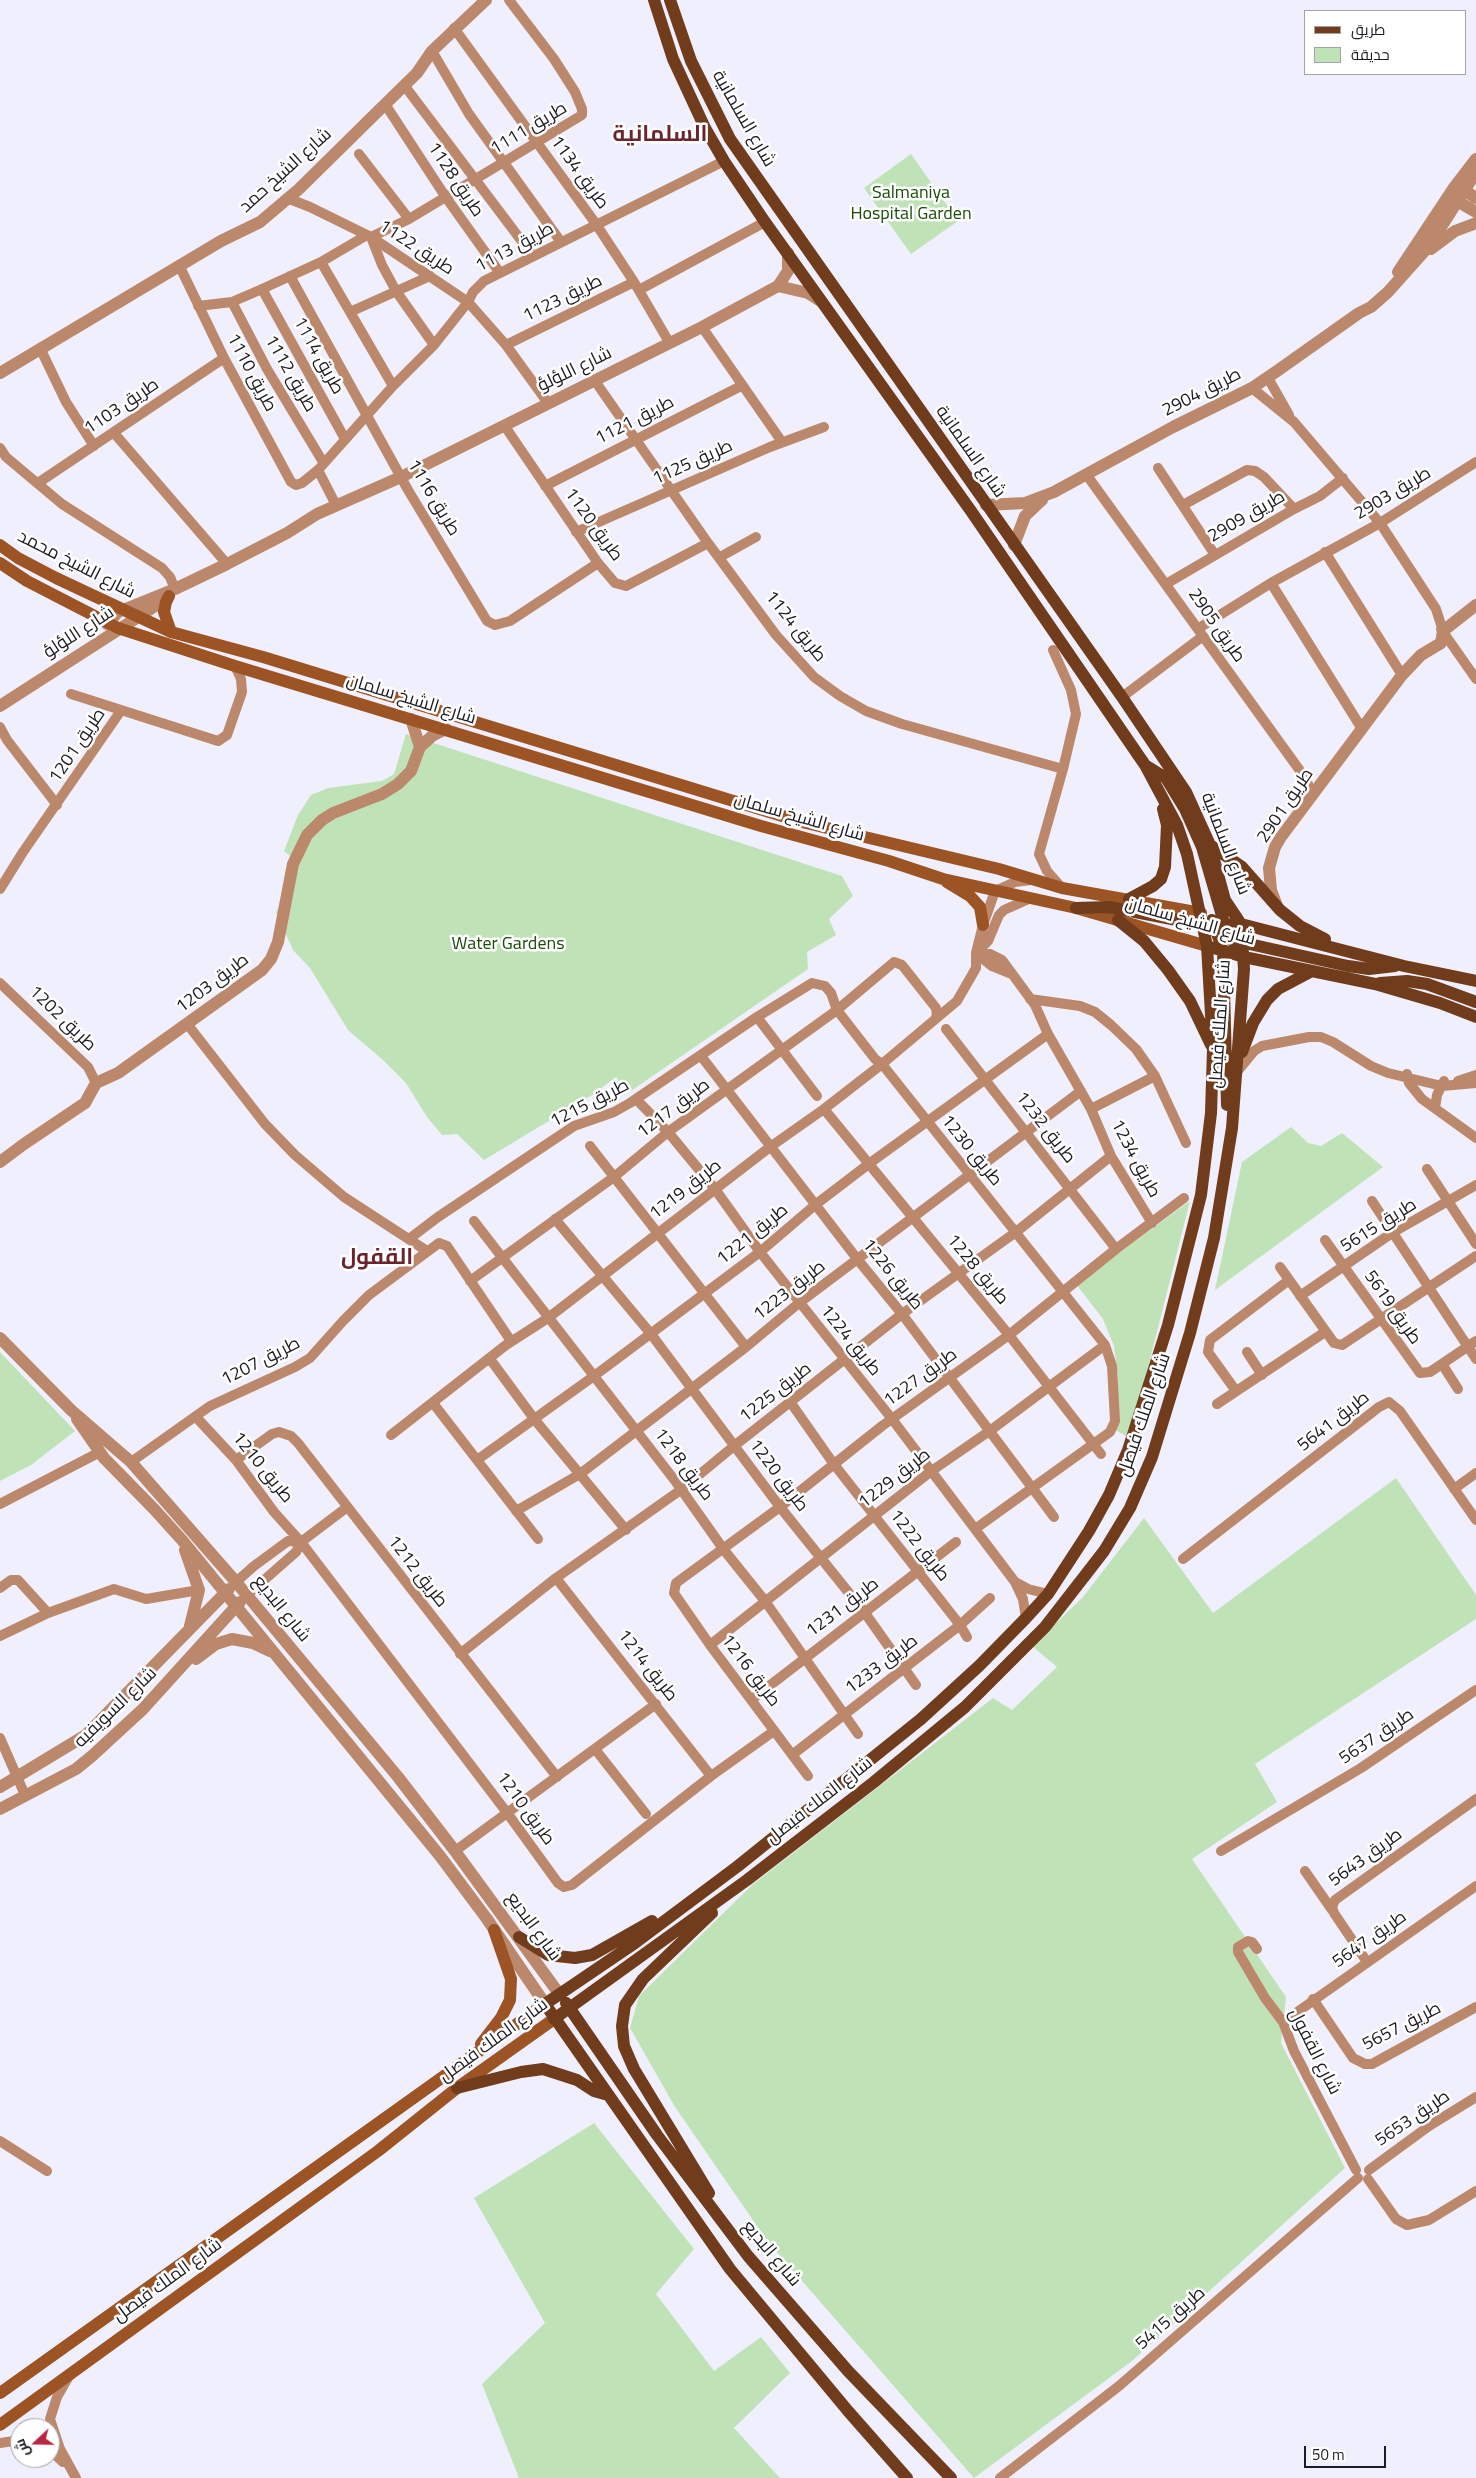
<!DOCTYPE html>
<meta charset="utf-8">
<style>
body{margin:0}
#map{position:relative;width:1476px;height:2478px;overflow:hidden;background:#f0effd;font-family:"Titillium Web",Cairo,sans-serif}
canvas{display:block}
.legend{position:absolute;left:1304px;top:10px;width:162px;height:65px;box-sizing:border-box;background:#fff;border:1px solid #a4a4a7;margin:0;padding:6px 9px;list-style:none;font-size:15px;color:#1c1b22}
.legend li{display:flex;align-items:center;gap:10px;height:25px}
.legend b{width:25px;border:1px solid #a4a4a7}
.north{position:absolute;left:10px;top:2418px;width:50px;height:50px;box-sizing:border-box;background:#fff;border:1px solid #a4a4a7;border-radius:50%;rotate:249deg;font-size:14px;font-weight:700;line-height:20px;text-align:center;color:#1c1b22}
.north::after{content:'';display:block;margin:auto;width:18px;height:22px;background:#b92841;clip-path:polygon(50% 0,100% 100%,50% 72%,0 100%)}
.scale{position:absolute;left:1304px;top:2446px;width:82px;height:22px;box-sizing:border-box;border:2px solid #1c1b22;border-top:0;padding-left:6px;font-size:15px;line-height:18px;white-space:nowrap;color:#1c1b22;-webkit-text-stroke:4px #fff;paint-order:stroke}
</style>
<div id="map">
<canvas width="1476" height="2478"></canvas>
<ul class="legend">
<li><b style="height:6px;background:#703c1c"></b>طريق</li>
<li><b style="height:14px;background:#bfe3b7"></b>حديقة</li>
</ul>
<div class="north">ش</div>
<div class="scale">50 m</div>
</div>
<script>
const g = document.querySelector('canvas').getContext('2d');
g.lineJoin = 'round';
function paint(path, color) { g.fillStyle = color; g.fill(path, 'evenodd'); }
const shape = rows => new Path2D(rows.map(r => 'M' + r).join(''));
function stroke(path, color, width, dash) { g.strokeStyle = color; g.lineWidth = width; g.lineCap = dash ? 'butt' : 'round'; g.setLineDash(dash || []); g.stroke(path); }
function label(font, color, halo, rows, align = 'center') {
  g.font = font + ' "Titillium Web",Cairo,sans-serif'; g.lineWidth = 5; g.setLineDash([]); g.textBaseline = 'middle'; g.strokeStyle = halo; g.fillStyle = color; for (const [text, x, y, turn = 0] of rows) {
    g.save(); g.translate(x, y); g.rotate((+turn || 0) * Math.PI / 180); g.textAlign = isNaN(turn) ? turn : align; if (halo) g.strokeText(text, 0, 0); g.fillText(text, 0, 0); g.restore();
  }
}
paint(shape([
 [911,154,958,221,911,254,864,188],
 [406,734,842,876,853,896,829,919,836,935,807,952,808,969,628,1093,616,1077,592,1095,484,1160,457,1134,442,1135,427,1117,406,1083,383,1060,348,1030,310,968,293,950,276,912,286,893,296,861,284,851,298,815,311,795,328,788,382,781,394,774],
 [1291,1127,1308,1143,1321,1146,1342,1133,1383,1167,1215,1290,1242,1162],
 [1190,1201,1139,1403,1126,1436,1115,1430,1118,1377,1114,1346,1103,1319,1076,1284],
 [0,1352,75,1431,31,1465,0,1481],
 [1396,1478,1476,1595,1476,1619,1255,1764,1277,1802,1192,1859,1286,1997,1281,2043,1345,2168,1132,2361,974,2478,768,2242,675,2107,630,2028,639,1996,752,1885,993,1698,1012,1710,1057,1667,1032,1646,1083,1597,1144,1518,1213,1613],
 [594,2123,694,2249,656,2294,714,2371,761,2337,790,2373,734,2428,780,2478,519,2478,482,2384,545,2323,474,2198]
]), '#bfe3b7');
stroke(shape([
 [454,28,596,224,634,282,669,342],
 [432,51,469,114,561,242],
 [404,85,533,256],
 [385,104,445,196,500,273],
 [359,154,409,219],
 [287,198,310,207,371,237,468,302,506,345,548,403],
 [321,262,393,386],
 [179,265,224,358,291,482,296,485,302,483,318,470,393,386,434,345,468,302,473,292,484,281,724,161],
 [290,276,408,490,487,621,495,625,510,621,598,563],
 [262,289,345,439],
 [639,290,765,222],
 [232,302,267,369,323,462],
 [198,306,232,302,262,289,321,262,367,235],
 [350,312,430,276],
 [702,327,782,442],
 [434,345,396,291,382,265,371,237,409,219,582,115,582,109,575,92,554,59,509,0],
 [506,345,634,282],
 [40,348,66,402,94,446],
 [1268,378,1289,415],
 [595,381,708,543,776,635,814,677,840,696,866,711,902,724,1063,769],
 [1252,388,1294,422,1380,523,1436,609,1443,631],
 [504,425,598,563,615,583,626,586,708,543],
 [114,433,227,564],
 [0,448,6,457,62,504,162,568,170,577,175,589],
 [1158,468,1215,555],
 [318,470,336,505],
 [1086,474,1306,779,1310,789,1309,800],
 [38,483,224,358],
 [545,486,741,386],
 [1183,505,1247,470,1255,471,1264,477,1294,509],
 [576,532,770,447,824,427],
 [1325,552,1402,675],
 [720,557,756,537],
 [1271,583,1362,729],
 [1166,584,1294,509,1320,496,1343,478],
 [1199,628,1271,583,1380,523,1476,462],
 [1441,629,1476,679],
 [1053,650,1071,690,1076,714,1063,769,1039,854,1047,871,1062,888],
 [71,694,218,741,227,735,242,692,241,679,235,666],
 [1122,697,1203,636],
 [0,727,7,740,57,805],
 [0,889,23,852,120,712],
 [978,951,988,941,999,915,1004,910,1031,898],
 [976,953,990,954,1002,960,1035,1005,1048,1034,1091,1109,1111,1156,1152,1223],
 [976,953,992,966,1012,974],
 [0,983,88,1067,96,1083],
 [1030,999,1080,1006,1095,1012,1111,1025,1136,1049,1155,1076,1186,1143],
 [757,1017,817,1096],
 [188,1025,265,1124,295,1155,344,1197,427,1251],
 [946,1029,1116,1249],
 [701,1056,858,1260,902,1314,1054,1517],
 [1236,1073,1254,1051,1262,1046,1309,1037,1321,1037,1333,1042,1371,1066,1388,1073,1442,1086,1476,1083],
 [1407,1074,1409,1083,1422,1099,1476,1138],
 [1458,1081,1476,1075],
 [636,1099,668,1132,715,1189,760,1252,892,1419,1015,1582,1023,1599,1026,1618],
 [1435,1108,1437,1095,1444,1081],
 [824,1109,1009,1335,1101,1454],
 [1091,1109,1155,1076],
 [590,1146,746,1347],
 [1427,1169,1476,1244],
 [1372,1201,1476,1359],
 [555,1219,651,1334,780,1507,865,1613,916,1685],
 [474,1221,676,1482,724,1550,765,1601,858,1734],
 [409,1239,438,1217,574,1126,614,1112,630,1103,757,1017,812,983,825,986,831,993,837,1010,875,1059,882,1064,1105,1345,1112,1366,1115,1421,1110,1432,975,1529],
 [1325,1240,1420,1373,1430,1372,1476,1341],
 [1280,1267,1334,1343,1342,1345,1476,1256],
 [470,1281,614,1177,668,1132,837,1010,894,962,902,965,936,1008,937,1016,935,1019],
 [1300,1296,1392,1233,1476,1185],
 [1247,1352,1262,1375],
 [490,1359,535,1420,626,1530],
 [1442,1364,1458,1389],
 [1236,1391,1208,1352,1210,1340,1289,1280],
 [433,1403,538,1539],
 [791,1403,833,1463,960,1625,967,1637],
 [1217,1404,1325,1332],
 [196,1417,236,1460,274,1512,301,1542,508,1814,558,1883,564,1887,572,1885,711,1776,774,1731],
 [391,1435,506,1345,548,1318,770,1147,824,1109,882,1064,957,1001,976,968,976,953,983,925,995,891,1015,882,1031,880],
 [236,1460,272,1434,279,1432,291,1436,298,1443,557,1777],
 [477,1460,594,1376,760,1252,815,1205,870,1163,1048,1034],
 [131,1462,210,1406,295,1367,310,1358,343,1321,369,1295,439,1243,447,1246,511,1341],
 [1454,1489,1476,1473],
 [0,1504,100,1452],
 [516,1511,580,1474,746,1347,799,1303,1081,1091],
 [1183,1559,1379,1407,1389,1402,1400,1411,1476,1520],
 [556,1578,711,1776],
 [236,1582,254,1566,288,1541,301,1542],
 [1015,1582,1028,1589,1048,1594],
 [0,1588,11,1580,18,1580,48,1613],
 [247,1595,296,1552,301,1542,346,1508],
 [0,1636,48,1613,114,1589,146,1599,199,1590],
 [710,1645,930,1472,991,1430,1105,1345],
 [460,1654,556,1578,682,1489,734,1446,902,1314,1016,1232,1111,1156],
 [751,1700,956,1542],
 [0,1738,25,1795],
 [595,1749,646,1814],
 [792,1755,960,1625,990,1598],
 [808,1776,710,1645,674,1593,676,1583,780,1507,882,1426,1009,1335,1116,1249,1184,1198],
 [455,1851,656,1704],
 [1221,1851,1361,1768,1476,1690],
 [1305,1871,1332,1910],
 [1257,1949,1252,1942,1248,1941,1238,1947,1238,1952,1265,1998,1283,2022,1294,2051,1356,2170],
 [1367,1962,1334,1913,1332,1907,1335,1900,1476,1799],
 [1313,1999,1353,2058,1365,2064,1372,2064,1476,2007],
 [1283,2022,1476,1886],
 [0,2141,47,2171],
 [1369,2170,1429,2126,1476,2097],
 [1368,2179,1396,2219,1407,2225,1429,2220,1476,2191],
 [69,2376,57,2397,50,2419,60,2449,76,2478],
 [0,2443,20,2440],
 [50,2450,63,2462],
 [1000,2478,1119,2386,1358,2178]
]), '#bc886b', 10);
stroke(shape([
 [1456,191,1464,190,1476,198],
 [1454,194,1457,201,1476,212],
 [1431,249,1455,231,1476,223],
 [1398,272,1453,189,1476,159],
 [778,286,808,293,822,302],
 [0,373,221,241,260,222,299,189,368,121,417,73,432,51,486,0],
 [986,505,1025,503,1054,492,1173,427,1252,388,1277,371,1359,313,1371,307,1388,292,1429,246,1476,172],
 [1014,545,1025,516,1042,500],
 [107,624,118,612,175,589,227,564,287,533,317,514,401,477,702,327,778,286,788,271,788,253],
 [0,706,166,599],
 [411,719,420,747],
 [1277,906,1271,890,1269,868,1275,847,1281,837,1402,675,1421,655,1441,643,1443,631,1476,605],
 [0,1162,24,1144,85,1103,96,1083,118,1073,262,970,271,959,278,942,293,864,307,835,322,820,333,813,382,794,398,784,411,771,420,747,432,736,446,729],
 [0,1338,71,1410,131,1462,236,1582,398,1777,455,1851,560,1995],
 [77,1419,104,1458,154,1509,182,1540,440,1856,487,1919,545,2004],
 [185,1550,199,1590,190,1626],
 [196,1659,216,1644,232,1639,253,1643,270,1651],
 [0,1787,86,1735,229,1589],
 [0,1809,76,1769,92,1756,143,1709,240,1602]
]), '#bc886b', 12);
stroke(shape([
 [0,545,18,558,56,578,171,632,263,657,802,822,999,869,1062,888,1201,913],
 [0,563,27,581,118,628,235,666,761,826,889,861,943,879,1076,908,1207,946],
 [169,596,166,602,164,612,171,632],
 [947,882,970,896,980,907,983,925],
 [481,2044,501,2018,510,2000,511,1979,494,1930],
 [0,2393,545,2004],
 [0,2425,378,2151,457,2088,554,2019]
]), '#9d5424', 12);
stroke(shape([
 [654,0,673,59,705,128,724,161,765,222,971,511,1145,765,1177,825,1187,854,1207,946,1213,1049,1211,1113,1201,1195,1168,1325,1128,1450,1109,1495,1089,1531,1048,1594,1026,1618,979,1666,921,1719,738,1866,635,1943,545,2004,730,2269,848,2411,907,2478],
 [1145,765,1166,778,1185,809,1202,847,1223,919,1232,940,1243,955],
 [1210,845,1242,867,1280,910,1300,926,1325,939],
 [1129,899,1153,886,1161,879,1165,867,1167,825,1163,809],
 [1076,908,1109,907,1203,925,1241,924,1404,966,1476,981],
 [1118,920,1144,941,1168,970,1190,1001,1211,1045],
 [1212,920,1223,950,1227,1105],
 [1236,941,1348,966,1369,969,1395,966],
 [1207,946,1244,957,1375,984,1440,1003,1476,1017],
 [1380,983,1407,981,1427,984,1476,1002],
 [1242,1052,1253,1023,1267,1000,1278,989,1312,971],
 [519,1937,548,1955,575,1958,592,1955,652,1921],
 [566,2003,657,2135,748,2256,848,2371,951,2478],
 [554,2019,747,1880,874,1782,965,1707,1045,1627,1104,1551,1130,1508,1152,1457,1190,1333,1214,1238,1232,1128,1244,969,1241,924,1225,900,1210,845,1186,792,1122,697,730,139,691,61,670,0],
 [457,2088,521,2072,543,2069,577,2080,594,2091,608,2095],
 [709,2193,634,2069,624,2046,622,2026,625,2005,643,1979,712,1913]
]), '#703c1c', 12);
label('18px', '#1c1b22', '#fff', [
 ["شارع السلمانية",743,119,60],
 ["طريق 1111",529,129,-31],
 ["شارع الشيخ حمد",286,171,-42],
 ["طريق 1134",579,173,54],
 ["طريق 1128",455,180,56],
 ["طريق 1122",416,248,33],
 ["طريق 1113",515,248,-28],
 ["طريق 1123",563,299,-26],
 ["طريق 1114",318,356,61],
 ["شارع اللؤلؤ",575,370,-26],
 ["طريق 1110",251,373,62],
 ["طريق 1112",290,374,60],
 ["طريق 2904",1202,393,-27],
 ["طريق 1103",122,407,-34],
 ["طريق 1121",635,421,-27],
 ["شارع السلمانية",970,452,55],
 ["طريق 1125",693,463,-24],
 ["طريق 2903",1393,494,-31],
 ["طريق 1116",433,498,59],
 ["طريق 2909",1247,517,-30],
 ["طريق 1120",593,525,54],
 ["شارع الشيخ محمد",76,565,27],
 ["طريق 2905",1216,626,55],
 ["طريق 1124",795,627,51],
 ["شارع اللؤلؤ",79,633,-33],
 ["شارع الشيخ سلمان",411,700,17],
 ["طريق 1201",78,746,-56],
 ["طريق 2901",1286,806,-56],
 ["شارع الشيخ سلمان",799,818,16],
 ["شارع السلمانية",1225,844,69],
 ["شارع الشيخ سلمان",1190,922,16],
 ["طريق 1203",213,984,-37],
 ["طريق 1202",62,1019,44],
 ["شارع الملك فيصل",1221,1024,-86],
 ["طريق 1215",590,1104,-27],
 ["طريق 1217",674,1109,-37],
 ["طريق 1232",1045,1128,52],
 ["طريق 1230",971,1151,51],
 ["طريق 1234",1135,1159,62],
 ["طريق 1219",686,1190,-38],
 ["طريق 5615",1379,1226,-32],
 ["طريق 1221",753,1235,-39],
 ["طريق 1228",977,1270,50],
 ["طريق 1226",892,1275,51],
 ["طريق 1223",790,1291,-38],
 ["طريق 5619",1392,1308,55],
 ["طريق 1224",850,1341,51],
 ["طريق 1207",261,1362,-27],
 ["طريق 1227",921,1378,-36],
 ["طريق 1225",776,1393,-38],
 ["شارع الملك فيصل",1145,1415,-71],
 ["طريق 5641",1334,1422,-38],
 ["طريق 1218",683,1465,53],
 ["طريق 1210",262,1468,51],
 ["طريق 1220",778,1476,53],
 ["طريق 1229",895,1479,-38],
 ["طريق 1222",919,1546,52],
 ["طريق 1212",417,1572,52],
 ["طريق 1231",843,1608,-37],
 ["شارع البديع",281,1609,51],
 ["طريق 1233",882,1665,-37],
 ["طريق 1214",647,1666,52],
 ["طريق 1216",750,1671,53],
 ["شارع السويفيه",116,1708,-44],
 ["طريق 5637",1377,1737,-34],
 ["شارع الملك فيصل",820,1801,-38],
 ["طريق 1210",525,1809,54],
 ["طريق 5643",1366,1858,-36],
 ["شارع البديع",533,1927,54],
 ["طريق 5647",1370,1940,-35],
 ["طريق 5657",1402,2027,-27],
 ["شارع الملك فيصل",494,2041,-36],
 ["شارع القفول",1314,2052,63],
 ["طريق 5653",1413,2119,-34],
 ["شارع البديع",771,2254,50],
 ["شارع الملك فيصل",168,2281,-36],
 ["طريق 5415",1171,2319,-41]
]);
label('18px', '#194c07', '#fff', [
 ["Salmaniya",911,194],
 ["Hospital Garden",911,215],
 ["Water Gardens",508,945]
]);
label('bold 22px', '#6a242c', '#fff', [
 ["السلمانية",660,136],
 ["القفول",377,1259]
]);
</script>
